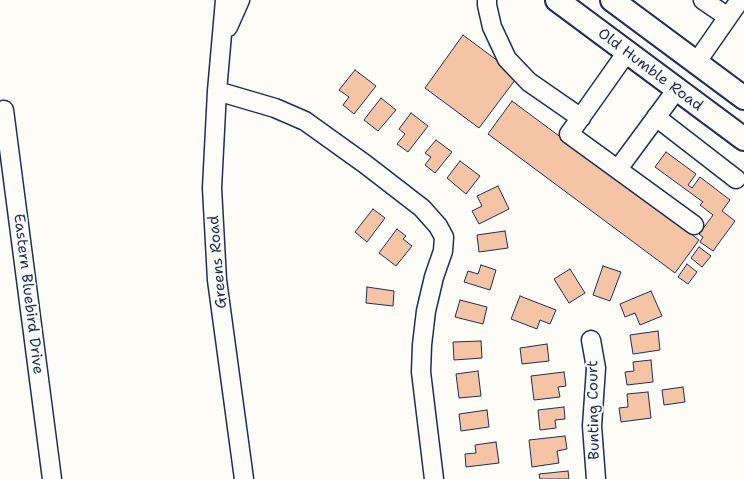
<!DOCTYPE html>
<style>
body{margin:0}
canvas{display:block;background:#fdfcf7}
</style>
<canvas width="744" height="479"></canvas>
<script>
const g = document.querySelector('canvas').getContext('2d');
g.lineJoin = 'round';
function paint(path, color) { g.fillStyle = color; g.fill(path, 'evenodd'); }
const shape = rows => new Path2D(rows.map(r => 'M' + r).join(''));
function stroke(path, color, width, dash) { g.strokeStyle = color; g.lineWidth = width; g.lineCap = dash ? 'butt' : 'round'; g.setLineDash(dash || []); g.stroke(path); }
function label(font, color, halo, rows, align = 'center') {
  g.font = font + ' "Shantell Sans",sans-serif'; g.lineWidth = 4; g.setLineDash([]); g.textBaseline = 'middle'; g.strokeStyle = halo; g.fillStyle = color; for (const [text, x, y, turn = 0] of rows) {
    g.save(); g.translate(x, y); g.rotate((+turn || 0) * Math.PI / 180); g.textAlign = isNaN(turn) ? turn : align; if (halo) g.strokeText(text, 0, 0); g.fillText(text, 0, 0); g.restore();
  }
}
const building = shape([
 [463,35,518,76,479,128,425,88,463,35],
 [355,70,376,86,354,114,343,105,349,97,339,90,355,70],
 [381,98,396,110,378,131,364,120,381,98],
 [512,101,699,240,675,273,488,134,512,101],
 [411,113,428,126,408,152,397,144,405,134,399,129,411,113],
 [436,140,452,152,435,173,425,165,431,157,425,153,436,140],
 [666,152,696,174,688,185,692,188,700,177,730,200,722,211,735,221,713,251,700,242,703,237,699,234,713,215,700,205,703,202,655,167,666,152],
 [460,161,480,176,466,194,447,178,460,161],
 [498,186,509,209,479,224,472,211,482,206,477,196,498,186],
 [373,209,385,218,367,242,355,232,373,209],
 [397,229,406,236,403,239,412,246,396,266,379,253,397,229],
 [505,231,508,248,479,252,477,235,505,231],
 [699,247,711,256,702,267,691,258,699,247],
 [687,264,697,272,688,284,678,277,687,264],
 [481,265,496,270,490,290,464,282,468,271,478,274,481,265],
 [603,266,621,272,610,301,593,295,603,266],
 [570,269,585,293,569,303,554,279,570,269],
 [367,287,394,291,393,306,366,303,367,287],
 [651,291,662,316,640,325,635,313,625,317,620,304,651,291],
 [520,296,556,310,550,324,540,320,537,329,511,319,520,296],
 [460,300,487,307,483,324,455,317,460,300],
 [658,331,660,350,633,354,630,335,658,331],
 [481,341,482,358,454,360,453,342,481,341],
 [547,344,549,361,522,364,520,348,547,344],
 [651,360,653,382,627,385,625,372,634,371,633,362,651,360],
 [478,371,481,396,459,398,456,374,478,371],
 [564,372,566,386,558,387,560,397,534,400,531,376,564,372],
 [683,387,685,402,664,405,662,390,683,387],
 [648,392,651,418,621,422,619,408,628,407,627,394,648,392],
 [564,407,565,419,555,420,556,428,540,430,538,410,564,407],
 [487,410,489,427,461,431,459,414,487,410],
 [565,436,567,449,557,451,559,463,532,467,529,440,565,436],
 [496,442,499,463,466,467,465,454,476,453,475,445,496,442],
 [568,471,569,479,540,479,539,474,568,471]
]);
paint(building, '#f5c4a5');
stroke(building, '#1b2f5e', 1);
const minor = shape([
 [225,0,217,91,212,188,217,280,244,479],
 [487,0,487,5,492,27,507,59,529,82,581,118],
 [703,0,728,17,740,0],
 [228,27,240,0],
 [627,52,569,134,694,225],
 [696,63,728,17],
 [217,91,275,108,305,121,365,164,422,208,438,226,444,237,443,251,434,277,426,311,422,345,421,372,434,479],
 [4,110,52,479],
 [656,117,736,179],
 [618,169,677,89],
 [591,340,596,368,592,426,596,479]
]);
const major = shape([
 [557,0,744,139],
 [612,0,744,98]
]);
stroke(minor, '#1b2f5e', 21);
stroke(major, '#1b2f5e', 26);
stroke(minor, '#fdfcf7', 18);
stroke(major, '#fdfcf7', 22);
label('15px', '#1b2f5e', '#fdfcf7', [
 ["Old Humble Road",650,70,37],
 ["Greens Road",218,262,-95],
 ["Eastern Bluebird Drive",28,294,83],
 ["Bunting Court",594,410,-91]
]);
</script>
